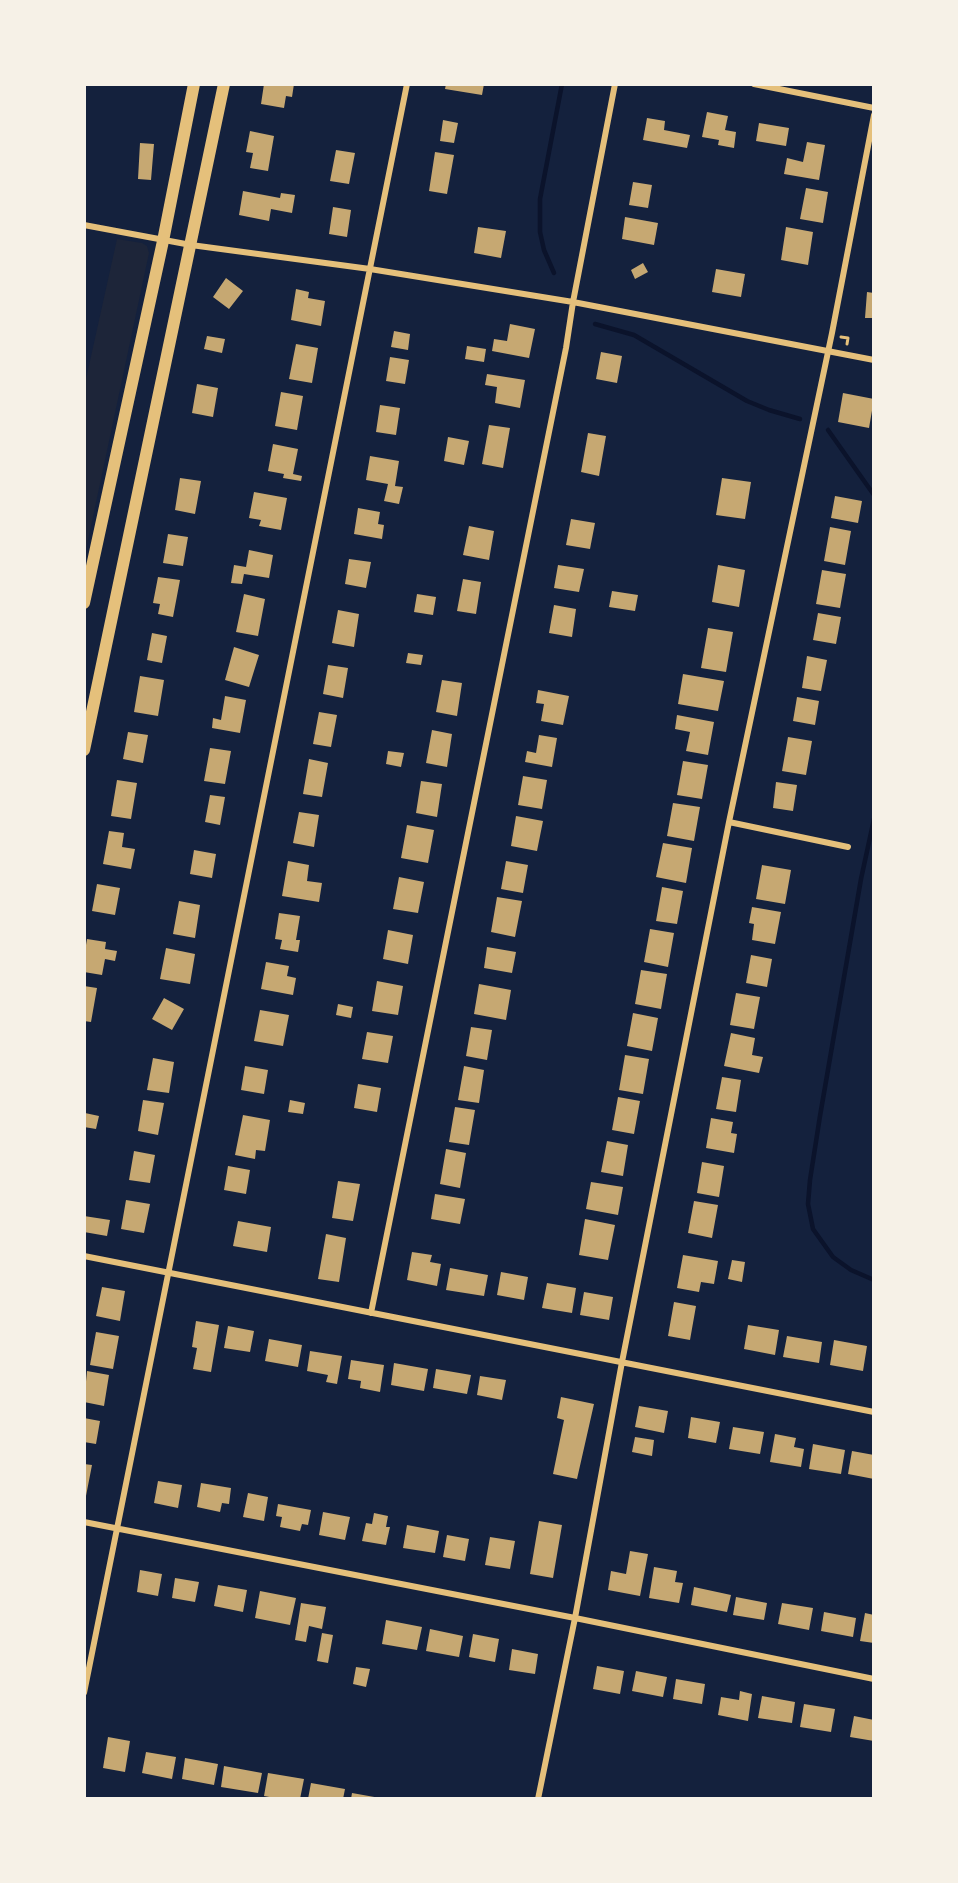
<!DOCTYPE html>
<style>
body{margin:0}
#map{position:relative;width:958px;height:1883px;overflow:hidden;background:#14213d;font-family:"Noto Sans",sans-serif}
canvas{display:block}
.frame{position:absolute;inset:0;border:86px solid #f6f1e7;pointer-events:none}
</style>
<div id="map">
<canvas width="958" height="1883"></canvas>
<div class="frame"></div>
</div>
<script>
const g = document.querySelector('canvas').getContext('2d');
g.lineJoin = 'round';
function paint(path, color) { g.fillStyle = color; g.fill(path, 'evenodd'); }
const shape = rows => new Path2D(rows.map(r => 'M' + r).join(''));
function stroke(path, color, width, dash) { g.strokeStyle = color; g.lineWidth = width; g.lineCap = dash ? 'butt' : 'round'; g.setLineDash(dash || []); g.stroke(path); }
paint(shape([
 [117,239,142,243,147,246,149,253,84,559,84,388]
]), '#1d2539');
stroke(shape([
 [554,273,544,250,540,232,540,199,562,84],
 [595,324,634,335,747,401,769,410,800,419],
 [828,430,874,495],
 [874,819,861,879,820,1116,810,1180,808,1204,813,1229,833,1257,851,1270,874,1280]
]), '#0b132b', 4.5);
paint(shape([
 [264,84,294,84,292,97,286,96,284,108,261,104],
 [446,84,484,84,482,95,445,89],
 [707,112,728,116,725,130,736,132,734,148,718,145,719,140,702,137],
 [647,118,665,121,664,130,690,135,687,148,643,140],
 [443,120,458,123,454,143,440,141],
 [759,123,789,128,786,146,756,141],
 [250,131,274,136,268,171,250,168,253,153,246,152],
 [807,142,825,145,819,180,784,174,787,158,803,162],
 [140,143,154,144,151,180,138,179],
 [336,150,355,153,349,184,330,181],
 [435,152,454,155,447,194,429,191],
 [633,182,652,185,648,208,629,205],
 [806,188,828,192,823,223,800,219],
 [243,191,280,198,281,193,295,195,292,213,271,209,269,221,239,215],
 [333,207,351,210,347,237,329,234],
 [625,217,658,223,654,245,622,239],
 [478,227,506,231,501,258,474,253],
 [786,227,813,232,808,265,781,260],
 [643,263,648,272,635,279,631,270],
 [716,269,745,274,741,297,712,292],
 [226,278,243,291,229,309,213,297],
 [296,289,309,292,308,298,325,301,321,326,291,320],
 [867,292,874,293,874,318,865,318],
 [510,324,535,329,529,358,492,351,494,339,507,341],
 [394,331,410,334,408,350,391,347],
 [207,336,225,339,222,353,204,349],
 [296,344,318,348,312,383,289,379],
 [467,346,486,349,484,362,465,359],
 [601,352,622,356,617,383,596,379],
 [390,357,409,360,405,384,386,381],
 [487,374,525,380,520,408,495,403,497,387,485,385],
 [197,384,218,388,213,417,192,413],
 [281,392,303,396,297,430,275,426],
 [843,393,874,399,869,428,838,422],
 [380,405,400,408,396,435,376,432],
 [489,425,510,428,503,468,482,464],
 [588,433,606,436,599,476,581,472],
 [448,437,469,441,464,465,444,461],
 [273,444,298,449,293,474,302,476,301,481,283,478,284,474,268,471],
 [370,456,399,461,395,486,403,487,399,504,384,501,388,484,366,480],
 [180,478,201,481,195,514,175,510],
 [722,478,751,482,745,519,716,515],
 [254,492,287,498,281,530,259,526,261,520,249,518],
 [835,496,862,501,858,523,831,518],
 [358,508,380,512,378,524,384,525,382,539,354,534],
 [571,519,595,523,590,549,566,545],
 [469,526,494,531,489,560,463,555],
 [830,527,851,531,845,565,824,561],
 [168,534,188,537,183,566,163,563],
 [249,550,273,555,269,578,244,574,242,584,231,583,234,565,246,567],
 [349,559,371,562,366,588,345,584],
 [558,565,584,569,579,592,554,588],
 [718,565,745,570,739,607,712,602],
 [822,570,846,574,840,608,816,604],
 [158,577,180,580,173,617,158,614,160,604,153,603],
 [463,579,481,582,476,614,457,611],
 [612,591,638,595,635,611,609,607],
 [244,594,265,599,258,636,236,632],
 [417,594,436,597,433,615,414,612],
 [554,605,576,609,572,637,549,633],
 [338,610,359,614,354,647,332,643],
 [818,613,841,617,836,644,813,640],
 [708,628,733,632,726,672,701,668],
 [152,633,167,636,162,663,147,660],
 [234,647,259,655,249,687,225,680],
 [408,653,423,655,421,665,406,663],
 [807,656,827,660,821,691,802,688],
 [328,665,348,668,343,698,323,694],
 [683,674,724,681,718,711,678,704],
 [140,676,164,680,158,716,134,712],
 [442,680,462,683,457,716,436,712],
 [538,690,569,696,563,725,541,721,544,704,536,703],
 [225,696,246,700,240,733,212,728,213,718,221,720],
 [797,697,819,701,815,725,793,721],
 [319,712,337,715,331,747,313,744],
 [677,715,714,722,708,755,686,751,690,732,675,729],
 [432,730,452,734,447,767,426,763],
 [128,732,148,735,143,763,123,759],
 [539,735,557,738,552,767,525,762,527,751,536,753],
 [788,737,812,741,806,775,782,771],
 [210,748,231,751,225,784,204,781],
 [388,751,404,753,401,767,386,764],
 [309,759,328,763,322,797,303,794],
 [683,761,708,765,702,799,677,795],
 [523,776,547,780,542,809,518,805],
 [117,780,137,783,131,819,111,816],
 [421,781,442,784,437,817,416,813],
 [776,782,797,785,793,811,773,808],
 [210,795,225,797,220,825,205,822],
 [673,803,700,807,694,841,667,836],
 [299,812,319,815,314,847,293,843],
 [516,816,543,821,537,851,511,846],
 [407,825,434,830,428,863,401,858],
 [109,831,124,833,122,847,135,849,131,869,103,864],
 [663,843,692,848,686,883,656,877],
 [194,850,216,854,212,878,190,874],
 [288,861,309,865,307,881,322,883,319,902,282,896],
 [506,861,528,865,523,893,501,889],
 [762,865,791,870,785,904,756,899],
 [399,877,424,882,418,913,393,909],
 [97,884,120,888,115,915,92,911],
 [662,887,683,891,677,924,656,921],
 [497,897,522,901,515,937,491,932],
 [179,901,200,905,195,938,173,934],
 [752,907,781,912,775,944,752,940,754,924,749,923],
 [279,913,300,916,296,940,300,940,298,952,280,949,282,940,275,939],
 [650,929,674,933,668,967,644,962],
 [388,930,413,935,408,964,383,959],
 [87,939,106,942,105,949,117,951,115,961,105,959,102,975,84,972,84,957],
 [487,947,516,952,512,973,484,968],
 [166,948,195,954,190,984,160,979],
 [751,955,772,959,767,987,746,983],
 [266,962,289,966,287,976,296,978,293,995,261,989],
 [641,970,667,974,661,1009,635,1004],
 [377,981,403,986,398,1015,372,1011],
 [479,984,511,990,506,1020,474,1014],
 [84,986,97,988,91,1022,84,1021],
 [736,993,760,997,754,1029,730,1025],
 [164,998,184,1009,172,1030,152,1019],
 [338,1004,353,1007,351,1018,336,1015],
 [260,1010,289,1015,283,1046,254,1041],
 [633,1013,658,1018,652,1051,627,1046],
 [471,1027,492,1030,487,1060,466,1056],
 [367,1032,393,1036,388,1063,362,1059],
 [731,1033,755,1038,752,1055,763,1057,759,1073,724,1066],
 [625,1055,649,1059,643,1094,619,1090],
 [153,1058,174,1062,169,1093,147,1090],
 [245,1066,268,1070,264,1094,241,1090],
 [464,1066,484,1070,479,1103,458,1100],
 [722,1077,741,1080,736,1112,716,1109],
 [358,1084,381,1088,377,1112,354,1108],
 [618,1097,640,1101,634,1134,612,1130],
 [143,1100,164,1103,158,1135,138,1131],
 [290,1100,305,1103,303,1114,288,1112],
 [455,1107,475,1110,469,1145,449,1142],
 [85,1113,99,1116,96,1129,84,1127],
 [243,1115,270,1120,265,1151,256,1150,255,1159,235,1155],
 [711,1118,733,1122,731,1133,737,1134,734,1153,706,1148],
 [607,1141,628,1145,623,1176,601,1172],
 [446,1149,466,1153,460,1188,440,1184],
 [134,1151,155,1155,150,1183,129,1180],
 [702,1162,724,1166,719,1197,697,1193],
 [228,1166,250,1170,246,1194,224,1190],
 [338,1181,360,1184,353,1221,332,1218],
 [591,1182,623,1187,618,1215,586,1209],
 [435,1194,465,1199,460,1224,431,1219],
 [126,1200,150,1204,144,1233,121,1229],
 [694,1201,718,1205,712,1238,688,1233],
 [84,1216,110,1220,107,1236,84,1232],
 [585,1219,615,1225,608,1260,579,1255],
 [238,1221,271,1227,267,1252,233,1246],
 [326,1234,346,1238,339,1282,318,1279],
 [412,1252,432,1255,430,1262,441,1264,437,1286,407,1280],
 [683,1255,718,1261,714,1284,701,1282,699,1292,677,1288],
 [732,1260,745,1262,742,1282,728,1279],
 [450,1268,488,1275,484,1296,446,1290],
 [501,1272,528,1277,524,1300,497,1295],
 [547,1283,576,1288,572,1313,542,1308],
 [102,1287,125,1291,120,1321,96,1316],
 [584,1292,613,1297,609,1320,580,1315],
 [674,1302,696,1306,690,1340,668,1336],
 [196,1321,219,1325,211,1372,193,1369,197,1348,192,1347],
 [748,1325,779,1330,775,1355,744,1349],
 [228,1326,254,1331,250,1352,224,1348],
 [96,1332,119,1336,113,1369,90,1365],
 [787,1336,822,1342,819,1363,783,1357],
 [269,1339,302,1345,298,1367,265,1361],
 [834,1340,867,1346,863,1371,830,1365],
 [310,1351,342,1356,337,1384,326,1382,328,1375,307,1371],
 [351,1360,384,1365,380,1392,360,1388,361,1381,348,1379],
 [394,1363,428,1369,424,1391,391,1385],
 [436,1369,471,1375,467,1394,433,1388],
 [87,1371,109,1375,104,1406,84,1402],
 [480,1376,506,1380,502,1400,477,1395],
 [561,1397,594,1404,577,1479,553,1474,564,1420,557,1418],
 [639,1406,668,1411,664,1433,635,1427],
 [691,1417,720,1422,716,1443,688,1438],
 [84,1418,100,1421,96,1444,84,1442],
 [733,1427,764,1432,760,1454,729,1449],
 [775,1434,796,1438,794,1447,804,1449,801,1467,770,1462],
 [635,1437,654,1440,652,1456,632,1452],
 [813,1444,845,1450,841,1474,809,1469],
 [852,1451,874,1455,874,1479,848,1474],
 [84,1464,92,1465,85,1501,84,1501],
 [158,1481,182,1485,178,1508,154,1503],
 [201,1483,231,1488,229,1504,222,1503,220,1512,197,1507],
 [248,1493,268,1497,264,1521,243,1517],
 [278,1504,311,1510,308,1525,302,1524,300,1531,280,1527,282,1517,276,1516],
 [323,1512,350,1517,345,1540,319,1535],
 [374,1513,388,1516,386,1527,390,1527,386,1545,362,1541,366,1523,372,1524],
 [539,1521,562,1525,553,1578,530,1574],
 [407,1525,439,1531,435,1553,403,1548],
 [447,1535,469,1539,465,1561,443,1557],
 [490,1537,515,1541,510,1569,485,1565],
 [630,1551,648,1554,640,1596,608,1590,611,1571,626,1574],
 [654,1567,677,1571,675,1582,683,1583,679,1603,649,1598],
 [140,1570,162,1574,158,1596,137,1592],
 [175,1578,199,1582,195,1602,172,1598],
 [218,1585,247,1590,243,1612,214,1606],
 [694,1587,731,1595,727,1612,691,1605],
 [260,1591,296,1598,290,1625,255,1618],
 [736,1597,767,1603,764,1620,733,1615],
 [301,1603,326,1607,322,1629,309,1626,306,1642,295,1640],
 [782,1603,813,1608,809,1630,778,1624],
 [824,1612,856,1618,853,1637,821,1631],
 [865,1613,874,1615,874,1643,860,1641],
 [386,1620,422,1627,417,1650,382,1644],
 [430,1629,463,1636,459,1657,426,1651],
 [322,1633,333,1635,328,1663,317,1661],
 [473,1634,499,1639,495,1662,469,1657],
 [512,1649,538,1654,535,1674,509,1670],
 [597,1666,624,1671,620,1694,593,1689],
 [356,1667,370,1669,366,1687,353,1684],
 [636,1671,667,1677,663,1697,632,1691],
 [676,1679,705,1684,702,1704,673,1699],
 [740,1691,752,1694,748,1721,718,1715,721,1697,739,1700],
 [762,1696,795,1702,792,1723,758,1718],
 [804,1704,835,1709,831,1732,800,1727],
 [854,1716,874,1720,874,1741,850,1737],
 [108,1737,130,1741,125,1772,103,1768],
 [146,1752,176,1757,172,1779,142,1773],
 [185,1758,218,1764,214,1785,182,1779],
 [224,1766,262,1773,258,1793,221,1787],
 [268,1773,304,1779,300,1799,280,1799,264,1796],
 [311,1783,345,1789,343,1799,308,1799],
 [352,1793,380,1798,380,1799,351,1799]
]), '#c6a872');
stroke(shape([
 [841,337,848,338,847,344]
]), '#e5c07b', 3);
stroke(shape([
 [754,84,874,108],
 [84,225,191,245,370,269,573,302,874,360],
 [729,822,848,847],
 [84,1256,874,1412],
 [371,1313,566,348,573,302,615,84],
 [84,1522,575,1618,874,1679],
 [84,1693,407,84],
 [538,1799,575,1618,622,1362,729,822,832,333,874,115]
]), '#e5c07b', 6);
stroke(shape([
 [84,603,163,241,194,84],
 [84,750,224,84]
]), '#e5c07b', 12);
</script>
